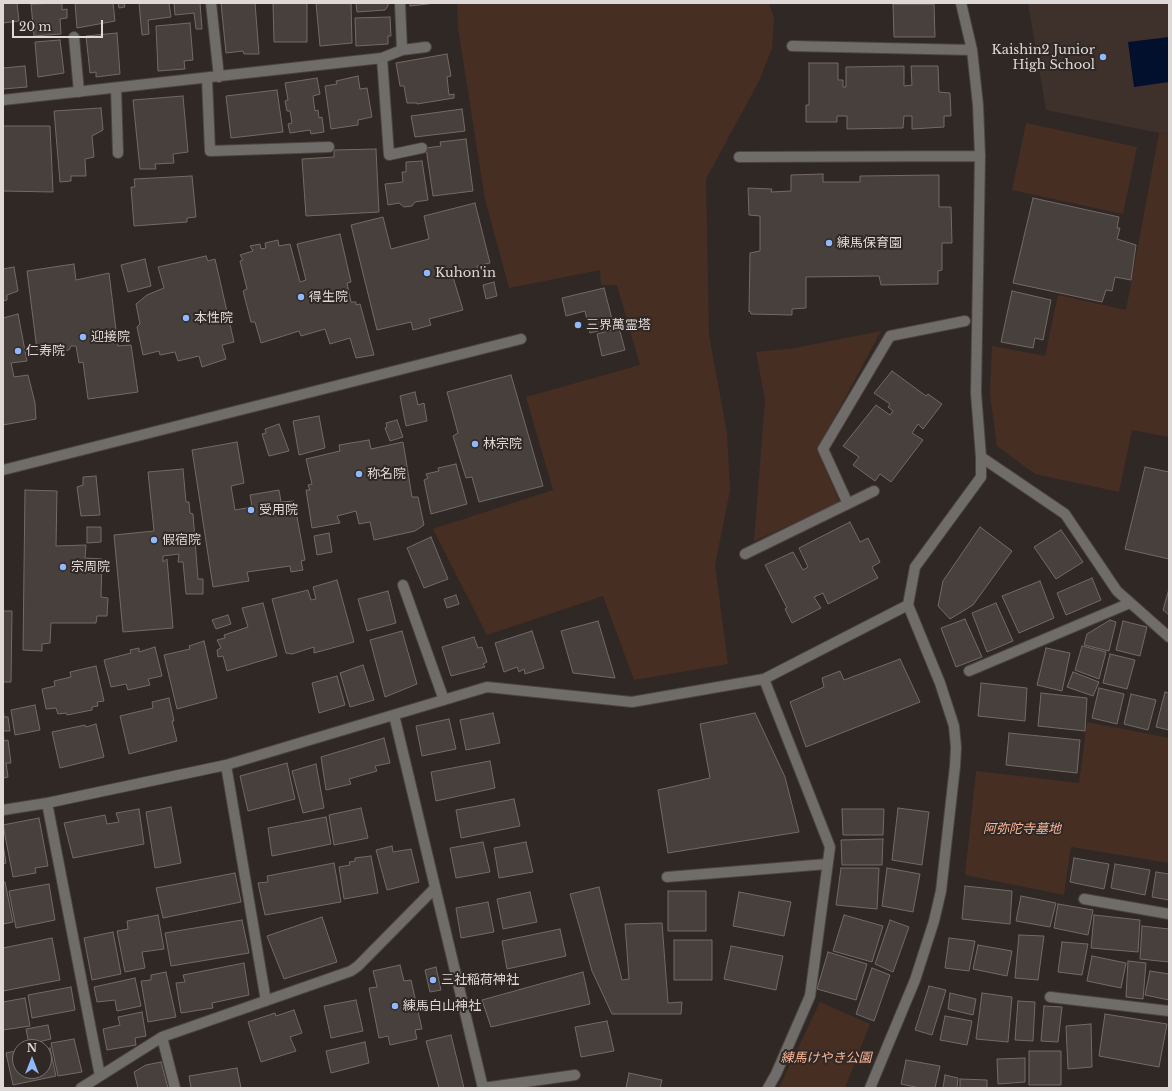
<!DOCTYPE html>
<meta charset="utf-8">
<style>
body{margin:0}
#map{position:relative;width:1172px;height:1091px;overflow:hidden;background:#302825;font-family:"Libre Baskerville",serif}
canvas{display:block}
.frame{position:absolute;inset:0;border:4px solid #ded9d7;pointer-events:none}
.north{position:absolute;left:12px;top:1039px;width:40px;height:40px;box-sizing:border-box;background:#302825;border:1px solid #766f6c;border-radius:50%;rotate:0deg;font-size:11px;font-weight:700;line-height:16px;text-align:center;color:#ded9d7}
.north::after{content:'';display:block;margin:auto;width:14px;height:18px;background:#90b8fd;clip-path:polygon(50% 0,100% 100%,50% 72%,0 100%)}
.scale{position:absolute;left:12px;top:20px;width:91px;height:18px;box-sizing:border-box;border:2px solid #ded9d7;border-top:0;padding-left:5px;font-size:12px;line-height:14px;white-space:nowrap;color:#ded9d7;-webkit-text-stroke:3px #302825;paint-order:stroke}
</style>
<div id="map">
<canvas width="1172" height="1091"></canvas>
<div class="frame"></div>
<div class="north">N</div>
<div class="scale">20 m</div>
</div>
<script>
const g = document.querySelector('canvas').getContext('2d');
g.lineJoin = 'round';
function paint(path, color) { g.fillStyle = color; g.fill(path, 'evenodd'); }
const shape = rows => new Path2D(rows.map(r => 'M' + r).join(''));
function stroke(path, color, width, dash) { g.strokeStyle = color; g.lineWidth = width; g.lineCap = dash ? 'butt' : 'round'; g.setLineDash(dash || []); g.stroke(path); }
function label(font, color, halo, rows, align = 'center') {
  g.font = font + ' "Libre Baskerville","Noto Sans JP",serif'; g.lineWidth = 4; g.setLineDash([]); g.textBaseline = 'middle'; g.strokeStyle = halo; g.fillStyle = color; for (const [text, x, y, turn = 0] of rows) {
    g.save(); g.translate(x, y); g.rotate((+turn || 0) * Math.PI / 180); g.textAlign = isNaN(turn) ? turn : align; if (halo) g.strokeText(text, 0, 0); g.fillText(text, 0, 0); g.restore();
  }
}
paint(shape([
 [1028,3,1169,3,1169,135,1046,110]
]), '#3e302a');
paint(shape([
 [457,3,769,3,774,18,772,48,759,81,706,179,709,335,727,433,730,490,715,565,728,664,634,680,603,596,487,635,433,529,553,490,526,397,640,365,617,285,601,285,600,270,509,288,485,199,458,28],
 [1026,123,1137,147,1123,214,1012,190],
 [1159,133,1169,135,1169,437,1132,430,1119,492,1035,474,997,446,990,394,992,346,1045,356,1058,295,1126,310],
 [881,331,817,450,840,503,754,541,765,400,756,352,795,348],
 [1087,722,1169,738,1169,863,1071,847,1064,895,965,875,976,771,1079,783],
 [820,1002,870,1024,845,1088,779,1088]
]), '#472e23');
paint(shape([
 [1169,37,1169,82,1134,87,1128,42]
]), '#03102d');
const building = shape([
 [3,3,17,3,19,21,3,23,3,3],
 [62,3,62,10,67,9,67,18,60,19,61,34,34,36,31,4,62,3],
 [75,3,113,3,115,21,77,28,75,3],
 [118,3,124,3,125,7,119,8,118,3],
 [139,3,169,3,171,17,148,20,149,34,142,35,139,3],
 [174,3,200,3,202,29,196,29,194,13,175,15,174,3],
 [221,3,255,3,259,54,244,54,243,51,226,53,221,3],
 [273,3,307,3,307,42,274,42,273,3],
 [316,3,351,3,352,43,320,46,316,3],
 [356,3,388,3,388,6,385,10,357,12,356,3],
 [410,3,436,3,410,6,410,3],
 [893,4,934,4,935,37,894,37,893,4],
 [390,17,391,36,388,36,388,44,356,46,355,18,390,17],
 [190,23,193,60,184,61,185,69,158,71,156,26,190,23],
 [117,33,120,74,96,77,96,72,90,73,86,36,117,33],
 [60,40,64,73,38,77,35,42,60,40],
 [447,54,451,76,447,77,449,95,454,94,454,98,417,104,417,103,407,103,404,86,400,86,396,63,447,54],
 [809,63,838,63,838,80,843,80,843,87,846,87,846,67,904,66,904,86,912,85,911,66,938,66,939,92,950,93,951,116,944,116,944,127,912,129,912,116,904,116,903,128,847,129,847,116,837,116,837,122,806,122,806,105,809,105,809,63],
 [25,66,27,87,3,89,3,68,25,66],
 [358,76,360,89,367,88,372,117,358,120,358,125,331,129,325,86,337,84,336,81,358,76],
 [317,78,320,94,313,96,315,111,318,110,319,118,322,117,324,132,311,134,310,130,290,133,288,124,292,123,290,111,287,111,285,101,288,100,285,83,317,78],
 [277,90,283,132,231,138,226,96,277,90],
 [183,96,188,152,173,154,174,163,155,164,156,169,140,169,133,100,183,96],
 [101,108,103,130,92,136,94,157,85,159,86,176,71,176,71,181,60,182,54,111,101,108],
 [462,109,465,131,415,137,411,116,462,109],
 [3,126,50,126,53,192,3,191,3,126],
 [466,139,473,191,433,196,426,148,441,146,440,142,466,139],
 [376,149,379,212,306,216,302,159,334,157,334,150,376,149],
 [422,161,428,200,415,202,412,206,404,207,399,203,388,205,385,184,403,182,402,172,406,172,406,162,422,161],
 [823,174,823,182,860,182,860,176,939,175,939,207,951,207,952,243,942,243,942,270,938,271,938,284,881,285,879,276,806,277,806,308,792,309,792,315,751,314,750,311,749,312,750,253,760,251,760,216,749,215,748,188,772,189,771,192,791,191,791,175,823,174],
 [192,176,196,217,187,218,187,222,134,226,131,187,135,187,134,179,192,176],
 [1033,198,1119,217,1117,228,1120,228,1117,239,1136,245,1131,280,1115,277,1112,291,1106,290,1102,302,1013,283,1033,198],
 [475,203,490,263,477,266,478,271,453,277,463,310,429,319,431,325,413,330,411,322,377,330,351,225,383,217,391,249,429,239,424,216,475,203],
 [340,234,351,282,347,283,351,302,356,302,356,305,360,304,374,355,356,358,350,338,330,344,325,329,301,336,299,331,261,343,255,322,251,322,243,291,247,289,240,261,243,260,240,255,253,251,250,246,260,244,261,249,266,248,265,243,278,240,279,246,290,244,300,282,306,280,297,244,340,234],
 [206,256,208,261,215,259,234,342,222,345,226,359,202,367,199,356,178,361,175,352,160,355,159,351,143,355,137,327,140,324,136,304,147,295,164,288,158,267,206,256],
 [145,259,151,286,128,292,121,265,145,259],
 [74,264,76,280,109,273,118,346,131,345,138,392,88,399,83,362,79,363,76,346,71,346,69,350,53,351,52,348,37,350,27,271,74,264],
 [14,267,18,291,7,295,7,300,3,301,3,269,14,267],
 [494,282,497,296,486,299,483,285,494,282],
 [604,288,614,327,590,333,585,311,566,316,562,298,604,288],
 [1012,291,1051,300,1043,340,1035,338,1033,348,1001,342,1012,291],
 [18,314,27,361,11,363,14,377,28,375,35,403,36,419,3,425,3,318,18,314],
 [619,328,625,350,602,356,597,334,619,328],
 [892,371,926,396,928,394,942,404,923,429,918,424,912,433,923,440,891,482,880,474,875,481,853,465,859,457,843,446,876,405,890,415,893,411,888,407,890,404,874,393,892,371],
 [511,375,543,486,479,502,472,477,466,478,453,436,458,433,447,392,511,375],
 [415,392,418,405,424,403,427,421,406,426,400,396,415,392],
 [319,416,325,448,299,455,293,421,319,416],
 [397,420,403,437,390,441,385,428,387,427,386,423,397,420],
 [279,424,289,451,269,456,262,434,266,433,265,429,279,424],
 [369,440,371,449,403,442,412,497,418,497,424,525,415,531,374,540,370,522,359,524,356,511,337,516,340,523,312,528,306,490,310,490,308,485,312,484,306,459,340,451,339,445,369,440],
 [237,442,244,483,231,486,235,510,252,507,250,495,279,490,281,502,294,501,305,560,301,561,303,570,291,572,290,566,247,572,249,581,213,587,192,450,237,442],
 [456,464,467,504,431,514,424,480,428,478,426,474,439,471,438,468,456,464],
 [1145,467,1169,472,1169,559,1125,549,1145,467],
 [183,469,186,502,189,502,190,513,193,514,198,579,203,579,203,594,186,594,183,562,178,562,179,554,163,556,163,562,167,559,173,628,123,632,114,535,154,531,148,472,183,469],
 [96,476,100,515,81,516,77,487,83,485,83,477,96,476],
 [25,490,57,491,56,546,86,545,85,558,102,559,101,597,108,598,107,616,97,616,96,623,51,623,50,643,42,644,42,651,23,650,25,490],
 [850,522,860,542,868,538,880,562,872,567,878,578,828,604,823,593,814,597,821,608,792,623,785,609,787,608,765,565,793,552,803,570,808,567,799,548,850,522],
 [87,527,101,527,101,542,87,543,87,527],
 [980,527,1012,551,973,605,950,619,938,606,943,581,980,527],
 [1061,530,1083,562,1056,579,1034,547,1061,530],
 [329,533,332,552,317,555,314,536,329,533],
 [431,537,448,579,424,588,407,548,431,537],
 [1092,578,1101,600,1066,615,1057,593,1092,578],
 [337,580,354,642,314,653,314,647,292,654,286,653,272,599,308,590,311,600,316,599,313,587,337,580],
 [1040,581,1054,618,1019,633,1002,596,1040,581],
 [1169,589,1169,615,1163,610,1169,589],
 [388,591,396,623,367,631,358,599,388,591],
 [456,595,459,604,447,608,444,599,456,595],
 [263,603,277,656,227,671,223,656,218,657,217,650,221,648,217,640,225,638,224,635,248,627,242,608,263,603],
 [996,603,1013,641,987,652,972,613,996,603],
 [3,611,12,611,11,682,3,682,3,611],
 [228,615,231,624,216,629,212,620,228,615],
 [965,619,982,657,956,667,941,628,965,619],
 [1110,620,1116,622,1109,651,1084,645,1087,634,1110,620],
 [598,621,615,678,573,673,561,631,598,621],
 [1123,621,1147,627,1140,656,1116,650,1123,621],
 [402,631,417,684,385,697,370,640,402,631],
 [532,631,544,668,525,674,524,669,519,672,517,667,504,672,495,643,532,631],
 [474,637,478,648,482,647,487,662,483,664,485,667,451,676,442,647,474,637],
 [204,641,217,698,177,709,164,655,190,649,189,646,204,641],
 [1082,646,1106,652,1099,679,1075,670,1082,646],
 [155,647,162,676,148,679,150,685,128,690,126,684,111,687,104,660,131,653,130,650,139,648,139,652,155,647],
 [1046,648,1070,653,1062,691,1037,685,1046,648],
 [1110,654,1135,660,1127,689,1103,683,1110,654],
 [900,659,920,702,806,747,790,702,824,687,822,678,840,671,844,680,900,659],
 [363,665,374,700,350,707,340,673,363,665],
 [96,666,104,701,97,702,98,706,92,707,92,710,67,715,66,713,58,714,56,708,46,709,42,689,55,686,54,681,71,677,70,672,96,666],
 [1073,672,1099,682,1093,696,1067,687,1073,672],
 [337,676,345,705,319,713,312,683,337,676],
 [981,683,1027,688,1025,721,978,716,981,683],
 [1099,688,1124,694,1117,724,1092,718,1099,688],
 [1165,692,1169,693,1169,730,1156,727,1165,692],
 [1041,693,1087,698,1085,731,1038,726,1041,693],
 [1131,694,1156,700,1148,730,1124,724,1131,694],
 [169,698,174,721,172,721,177,741,129,754,120,716,153,708,152,702,169,698],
 [3,705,4,717,8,717,10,731,3,731,4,741,8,740,11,763,6,763,8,777,3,778,3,705],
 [35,705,40,730,15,735,11,710,35,705],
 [493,713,500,743,466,750,460,720,493,713],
 [755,713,785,777,799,832,668,853,658,790,710,778,700,724,755,713],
 [449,719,456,749,422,756,416,726,449,719],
 [96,724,104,757,60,768,52,732,85,725,86,727,96,724],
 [1009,733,1080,740,1077,773,1006,765,1009,733],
 [384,738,390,763,375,766,377,771,349,779,351,784,326,790,321,757,384,738],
 [490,761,495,788,436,801,431,772,490,761],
 [287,763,295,799,248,811,240,776,287,763],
 [316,764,324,808,303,813,292,771,316,764],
 [514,799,520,826,461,838,456,810,514,799],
 [171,807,181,863,155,868,146,812,171,807],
 [361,808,368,838,334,845,329,815,361,808],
 [898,808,929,812,922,865,892,860,898,808],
 [139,809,144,844,73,858,64,823,105,815,107,824,119,822,116,813,139,809],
 [842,809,884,809,883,835,843,835,842,809],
 [326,817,331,844,272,856,268,828,326,817],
 [39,818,48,866,35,868,36,873,13,877,3,825,39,818],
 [883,839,882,865,842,865,841,840,883,839],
 [483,842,490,872,456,878,450,848,483,842],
 [526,842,533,872,499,878,494,848,526,842],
 [3,844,6,863,3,864,3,844],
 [392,846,393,852,411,849,419,882,387,890,376,850,392,846],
 [371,856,378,893,344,899,339,867,350,865,349,862,355,861,355,858,371,856],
 [1074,858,1109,864,1104,889,1070,882,1074,858],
 [334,863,341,902,265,915,258,883,268,882,267,876,334,863],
 [1115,864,1150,870,1145,895,1111,888,1115,864],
 [841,868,879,868,877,909,836,905,841,868],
 [887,868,920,874,913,912,882,906,887,868],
 [1156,872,1169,874,1169,900,1152,897,1156,872],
 [235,873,241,902,163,918,156,888,235,873],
 [3,882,5,882,13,922,3,924,3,882],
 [49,884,55,920,16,928,9,891,49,884],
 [965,886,1012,891,1010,924,962,919,965,886],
 [599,887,622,980,629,979,625,924,662,923,668,1003,682,1002,681,1014,612,1014,592,971,570,894,599,887],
 [668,891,706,891,706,931,668,931,668,891],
 [530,892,537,922,503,929,497,899,530,892],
 [739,892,791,902,784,936,733,926,739,892],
 [1021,896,1056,903,1050,927,1016,921,1021,896],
 [488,902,494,932,461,938,456,908,488,902],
 [1058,904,1093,910,1088,935,1054,928,1058,904],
 [158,915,164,949,142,952,145,968,125,972,117,931,128,929,127,921,158,915],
 [844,915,883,926,872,962,833,951,844,915],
 [1094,915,1140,920,1138,952,1091,948,1094,915],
 [322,917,337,962,284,979,267,936,322,917],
 [242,920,249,953,171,966,165,933,242,920],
 [890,920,909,927,893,972,875,964,890,920],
 [1142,926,1169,929,1169,962,1140,959,1142,926],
 [560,929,566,956,507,969,502,941,560,929],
 [113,932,121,974,92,980,84,938,113,932],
 [1019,935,1044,936,1038,980,1015,978,1019,935],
 [52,938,60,980,3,991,3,948,52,938],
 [949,938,975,941,969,971,945,968,949,938],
 [674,940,712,940,712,980,674,980,674,940],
 [1062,942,1088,944,1082,975,1058,972,1062,942],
 [978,945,1012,951,1007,976,973,969,978,945],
 [731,946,783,956,776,990,724,979,731,946],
 [828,952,867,964,856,1000,817,989,828,952],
 [1092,956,1126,963,1121,988,1087,981,1092,956],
 [1128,961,1146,963,1143,999,1126,997,1128,961],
 [244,963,249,995,212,1003,213,1008,181,1013,176,983,185,982,183,975,244,963],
 [400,965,404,981,411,980,422,1029,415,1030,417,1039,390,1045,388,1036,379,1038,369,988,377,987,373,971,400,965],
 [436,967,441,990,430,992,425,970,436,967],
 [872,968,890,975,874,1021,856,1014,872,968],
 [1150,971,1169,974,1169,1000,1145,995,1150,971],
 [166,972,176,1017,148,1022,141,981,151,980,151,975,166,972],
 [583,972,590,1004,491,1027,482,1000,583,972],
 [135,978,141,1006,117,1011,115,1000,97,1002,94,987,135,978],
 [929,986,946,990,932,1035,915,1030,929,986],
 [71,987,75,1010,32,1018,28,995,71,987],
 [950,993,976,999,973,1015,948,1009,950,993],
 [982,993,1012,997,1008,1042,976,1039,982,993],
 [25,998,30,1026,3,1030,3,1002,25,998],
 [356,1000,363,1031,331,1038,324,1006,356,1000],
 [1018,1001,1035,1002,1033,1041,1015,1040,1018,1001],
 [1044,1006,1062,1007,1058,1042,1041,1041,1044,1006],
 [294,1010,302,1033,290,1037,296,1051,261,1062,248,1022,275,1013,276,1016,294,1010],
 [142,1012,146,1036,135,1038,136,1045,107,1050,103,1029,120,1025,118,1017,142,1012],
 [1105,1014,1167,1024,1159,1067,1099,1056,1105,1014],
 [945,1016,972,1021,967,1045,940,1040,945,1016],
 [607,1021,614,1051,581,1057,575,1027,607,1021],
 [1091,1024,1092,1067,1068,1069,1066,1026,1091,1024],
 [48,1025,51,1039,29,1044,26,1029,48,1025],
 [451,1035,464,1088,439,1088,426,1041,451,1035],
 [74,1039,82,1072,58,1076,51,1043,74,1039],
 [365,1042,369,1063,331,1073,326,1051,365,1042],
 [50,1048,56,1076,13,1085,6,1053,20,1050,20,1071,44,1071,44,1050,50,1048],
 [1029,1051,1061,1051,1061,1085,1029,1085,1029,1051],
 [1025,1058,1025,1082,998,1084,997,1059,1025,1058],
 [906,1060,940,1066,935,1088,920,1088,901,1084,906,1060],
 [161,1062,168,1088,138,1088,134,1072,146,1065,161,1062],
 [237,1068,241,1088,191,1088,189,1076,237,1068],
 [629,1073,662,1080,660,1088,626,1088,629,1073],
 [945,1075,958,1078,957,1088,943,1088,945,1075],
 [960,1079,987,1080,987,1088,960,1088,960,1079]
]);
paint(building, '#48403c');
stroke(building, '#736a66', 1);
const minor = shape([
 [211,3,219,77],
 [400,3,402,50],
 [74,37,79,92],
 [792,46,972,50],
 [382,58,389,155,422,148],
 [207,78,210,151,329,147],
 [116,88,118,153],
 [3,100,382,58,402,50,426,47],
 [739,157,980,156],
 [981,457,1065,514,1117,591,1169,637],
 [3,470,521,339],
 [848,504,823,449,890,336,965,321],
 [745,554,874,491],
 [403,585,444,700],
 [969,671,1130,603],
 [764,679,830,847,810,996,776,1074,768,1088],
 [394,715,483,1088],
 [226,765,266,1001],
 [47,803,100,1076],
 [3,810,47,803,226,765,487,687,632,702,764,679,908,605],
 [667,877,827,864],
 [1084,899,1169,914],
 [1050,997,1169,1011],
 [162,1037,175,1088],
 [81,1088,162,1037,351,971,358,966,435,888],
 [483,1088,575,1075],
 [870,1088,915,980,934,921,941,891,955,766,956,747,954,726,940,683,908,605,915,567,981,477,981,457,976,393,980,156,978,105,972,50,961,3]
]);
stroke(minor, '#4c4441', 12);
stroke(minor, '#706c6a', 10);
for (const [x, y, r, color] of [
 [1103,57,4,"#90b8fd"],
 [829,243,4,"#90b8fd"],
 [427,273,4,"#90b8fd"],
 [301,297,4,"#90b8fd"],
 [186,318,4,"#90b8fd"],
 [578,325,4,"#90b8fd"],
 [83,337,4,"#90b8fd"],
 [18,351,4,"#90b8fd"],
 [475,444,4,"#90b8fd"],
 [359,474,4,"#90b8fd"],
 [251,510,4,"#90b8fd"],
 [154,540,4,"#90b8fd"],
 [63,567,4,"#90b8fd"],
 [433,980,4,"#90b8fd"],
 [395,1006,4,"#90b8fd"]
]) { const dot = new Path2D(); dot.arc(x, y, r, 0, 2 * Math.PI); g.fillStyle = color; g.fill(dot); stroke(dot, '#302825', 1.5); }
label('13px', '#ded9d7', '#302825', [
 ["Kaishin2 Junior",1095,50,"right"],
 ["High School",1095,65,"right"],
 ["練馬保育園",837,243],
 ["Kuhon'in",435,273],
 ["得生院",309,297],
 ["本性院",194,318],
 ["三界萬霊塔",586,325],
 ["迎接院",91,337],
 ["仁寿院",26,351],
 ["林宗院",483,444],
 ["称名院",367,474],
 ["受用院",259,510],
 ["假宿院",162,540],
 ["宗周院",71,567],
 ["三社稲荷神社",441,980],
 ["練馬白山神社",403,1006]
], 'left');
label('italic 13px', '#fab496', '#302825', [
 ["阿弥陀寺墓地",1022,829],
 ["練馬けやき公園",826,1058]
]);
</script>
